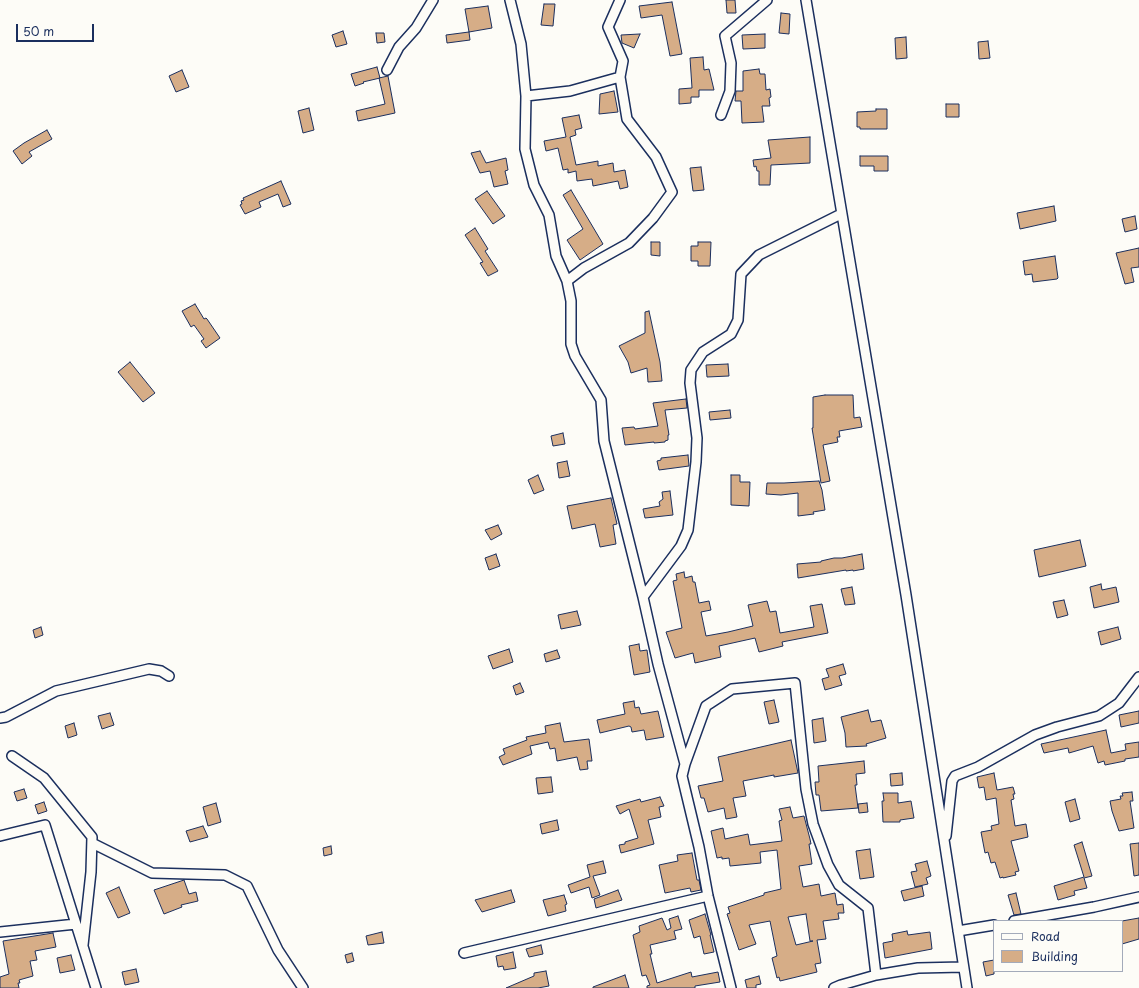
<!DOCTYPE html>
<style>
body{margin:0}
#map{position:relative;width:1139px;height:988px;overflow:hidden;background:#fdfcf7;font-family:"Playpen Sans",sans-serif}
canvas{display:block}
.legend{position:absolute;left:993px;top:920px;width:130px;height:52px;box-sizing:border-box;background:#fdfcf7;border:1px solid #a3aaba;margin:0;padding:5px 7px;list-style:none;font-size:12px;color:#1b2f5e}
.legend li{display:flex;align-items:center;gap:8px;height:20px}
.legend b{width:20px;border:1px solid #a3aaba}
.scale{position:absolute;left:16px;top:24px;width:78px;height:18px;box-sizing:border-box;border:2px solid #1b2f5e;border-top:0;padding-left:5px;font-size:12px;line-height:14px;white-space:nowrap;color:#1b2f5e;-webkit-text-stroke:3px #fdfcf7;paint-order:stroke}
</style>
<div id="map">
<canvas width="1139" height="988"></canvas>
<ul class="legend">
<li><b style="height:5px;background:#fdfcf7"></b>Road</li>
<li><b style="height:11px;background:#d6ad87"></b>Building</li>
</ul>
<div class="scale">50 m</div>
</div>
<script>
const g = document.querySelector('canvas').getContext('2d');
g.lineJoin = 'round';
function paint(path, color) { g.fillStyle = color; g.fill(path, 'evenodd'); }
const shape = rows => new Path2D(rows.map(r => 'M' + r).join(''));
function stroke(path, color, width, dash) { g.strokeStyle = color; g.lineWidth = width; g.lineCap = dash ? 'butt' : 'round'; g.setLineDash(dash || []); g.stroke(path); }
const building = shape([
 [726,0,735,0,736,13,727,13,726,0],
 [672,2,682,54,670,56,662,15,641,18,639,6,672,2],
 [544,4,555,4,553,26,541,25,544,4],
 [488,6,492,28,469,32,465,9,488,6],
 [781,13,790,14,789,34,779,33,781,13],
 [343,31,347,44,336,47,332,35,343,31],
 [469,32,470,40,447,43,446,35,469,32],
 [376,33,384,33,385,42,377,43,376,33],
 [640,34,634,48,622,43,621,35,640,34],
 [765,34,765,48,743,49,742,35,765,34],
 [906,37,907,58,896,59,895,38,906,37],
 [988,41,990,58,979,59,978,42,988,41],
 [703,57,704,70,709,69,714,90,699,90,699,97,691,97,691,103,679,104,679,89,692,88,690,58,703,57],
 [377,67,380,78,363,82,364,83,355,86,351,74,377,67],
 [759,69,760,74,765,74,766,90,770,89,771,97,769,98,770,106,762,106,764,122,742,123,741,101,735,101,736,91,743,91,743,71,759,69],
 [182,70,189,87,176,92,169,76,182,70],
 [388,76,395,113,358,121,356,111,385,104,379,78,388,76],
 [614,91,618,112,599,114,600,94,614,91],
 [946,104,959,104,959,117,946,117,946,104],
 [309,108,314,130,303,133,298,111,309,108],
 [876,109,887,109,887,129,860,129,860,127,857,127,857,112,876,111,876,109],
 [579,115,582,128,575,130,576,135,570,137,576,165,598,161,598,166,613,163,614,172,625,170,628,187,620,189,618,181,593,186,592,179,577,181,576,171,568,173,568,169,563,170,558,148,546,151,544,141,566,137,562,118,579,115],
 [47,130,52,139,29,152,32,156,22,164,13,151,24,143,47,130],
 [810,137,810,163,771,165,770,185,759,185,759,171,757,171,756,166,754,167,753,160,771,158,768,140,810,137],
 [480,151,486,163,506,158,508,170,505,171,508,184,494,187,490,171,480,173,471,153,480,151],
 [860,156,888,156,888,171,874,171,874,166,860,166,860,156],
 [701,167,704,190,693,191,690,168,701,167],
 [281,181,291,204,283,207,278,194,259,202,261,207,245,214,240,205,242,204,241,201,244,200,243,198,281,181],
 [571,190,603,244,580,260,567,240,583,229,563,195,571,190],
 [487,191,505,216,493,224,475,199,487,191],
 [1054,206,1056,221,1020,229,1017,213,1054,206],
 [1135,216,1137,229,1125,232,1122,219,1135,216],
 [475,228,488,249,485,251,498,271,488,276,480,263,483,262,465,235,475,228],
 [651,242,660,242,660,256,651,255,651,242],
 [698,242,711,242,710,266,698,266,698,261,691,261,691,246,698,246,698,242],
 [1139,248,1139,267,1131,268,1134,282,1125,284,1116,253,1139,248],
 [1055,256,1058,278,1057,279,1033,282,1032,274,1025,275,1023,261,1055,256],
 [195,304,204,319,206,318,207,319,220,338,206,348,201,341,204,339,194,325,191,327,182,311,195,304],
 [649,311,660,362,662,381,648,382,647,368,631,373,628,362,619,346,645,333,645,312,649,311],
 [130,362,155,393,143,402,118,372,130,362],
 [728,364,729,376,707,377,706,365,728,364],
 [825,395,853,395,854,418,860,417,862,427,839,431,840,437,837,437,838,442,823,445,830,481,821,483,812,428,813,428,813,397,825,395],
 [686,399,687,408,665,410,669,435,668,435,668,440,665,441,665,442,654,443,654,442,625,445,622,428,634,427,635,429,658,426,653,403,686,399],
 [730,410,731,418,710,420,709,412,730,410],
 [563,433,565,444,553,446,551,436,563,433],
 [688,455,689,466,659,470,657,461,661,460,661,458,688,455],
 [567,461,570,476,559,478,557,463,567,461],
 [538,475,544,490,534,494,528,480,538,475],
 [731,475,740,475,740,482,750,482,749,506,731,505,731,475],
 [819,481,822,490,825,510,813,512,814,514,798,516,798,493,781,495,766,494,767,483,784,483,819,481],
 [670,491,673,515,645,518,643,509,660,506,659,502,663,499,662,492,670,491],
 [611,498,617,524,613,525,616,544,600,547,595,524,572,529,567,506,611,498],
 [498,525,502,534,491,540,485,530,498,525],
 [1080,540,1086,566,1039,577,1034,550,1080,540],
 [496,554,500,566,489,570,485,558,496,554],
 [862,554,864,569,853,571,853,570,846,571,846,570,798,578,797,564,821,562,821,561,834,558,842,558,862,554],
 [684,572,685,578,692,576,693,582,695,582,699,603,709,601,711,610,701,612,706,636,728,632,753,626,748,605,767,601,770,612,776,611,780,633,814,627,810,606,822,604,828,633,782,642,783,646,759,652,755,638,719,646,721,657,695,663,693,653,675,658,666,632,682,628,673,581,677,580,676,574,684,572],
 [1101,584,1102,590,1116,587,1119,602,1094,608,1090,587,1101,584],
 [852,587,855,604,845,605,841,589,852,587],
 [1064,600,1068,615,1057,618,1053,602,1064,600],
 [577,611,581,625,561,629,558,615,577,611],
 [41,627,43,635,35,638,33,630,41,627],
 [1118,627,1121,639,1101,645,1098,632,1118,627],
 [639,644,640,651,647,650,650,672,634,675,629,646,639,644],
 [509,649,513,662,493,669,488,656,509,649],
 [557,650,560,658,546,662,544,654,557,650],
 [843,664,846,674,839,676,842,685,825,690,822,679,829,677,826,669,843,664],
 [520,683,524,692,516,695,513,686,520,683],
 [774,700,779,722,769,724,764,702,774,700],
 [634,701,635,708,639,707,641,714,658,711,664,737,646,740,644,730,632,732,631,727,629,726,600,733,597,720,625,714,623,703,634,701],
 [868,710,871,722,881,720,886,738,866,744,867,746,846,747,845,733,841,717,868,710],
 [1139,711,1139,723,1121,727,1119,715,1139,711],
 [110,713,114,725,102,729,98,716,110,713],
 [823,718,826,741,814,743,812,720,823,718],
 [74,723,77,735,68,738,65,726,74,723],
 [560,723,564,742,589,739,592,761,587,761,588,769,580,770,577,757,557,761,555,748,550,749,548,742,530,746,532,754,503,765,499,757,505,754,503,749,527,740,526,737,546,733,545,726,560,723],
 [1106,730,1111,753,1126,750,1125,744,1139,742,1139,757,1125,759,1125,761,1105,765,1104,761,1098,763,1093,746,1069,753,1068,748,1044,753,1041,744,1106,730],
 [791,740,798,773,774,777,774,775,743,781,746,796,733,798,737,817,726,819,724,808,708,812,704,798,701,798,698,786,723,781,718,757,791,740],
 [864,761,865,773,856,774,857,785,855,785,858,808,821,811,819,795,816,795,815,782,819,782,818,766,864,761],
 [902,773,903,785,891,786,890,774,902,773],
 [994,773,997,790,1013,787,1015,794,1013,794,1014,799,1011,800,1015,826,1026,824,1028,837,1011,841,1019,871,1015,872,1016,875,1003,878,1003,877,1000,878,995,862,991,863,988,852,985,853,981,832,992,830,991,826,999,824,996,798,986,800,984,787,979,788,977,777,994,773],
 [551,777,553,792,538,794,536,778,551,777],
 [24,789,27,798,17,801,14,792,24,789],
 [1132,792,1133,801,1130,801,1134,828,1119,831,1112,811,1110,801,1121,799,1120,796,1123,796,1122,793,1132,792],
 [883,793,898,793,898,803,911,801,914,818,900,820,900,822,883,822,882,801,884,801,883,793],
 [660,797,664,806,659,807,661,817,648,820,654,844,621,853,619,845,625,844,625,842,638,838,629,809,620,814,616,806,640,799,641,802,660,797],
 [1075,799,1080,819,1070,822,1065,802,1075,799],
 [44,802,47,811,38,814,35,805,44,802],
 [216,803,221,822,208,826,203,807,216,803],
 [867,803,868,812,859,813,858,804,867,803],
 [790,807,793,818,804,816,810,839,811,844,809,844,812,864,799,866,803,887,819,884,821,896,835,893,837,905,843,904,844,913,838,913,839,919,823,921,826,939,817,940,821,963,815,964,817,972,780,981,779,977,777,978,772,958,777,956,770,921,749,925,756,944,739,950,727,914,730,913,728,907,764,895,764,893,781,889,777,850,760,852,761,863,730,866,729,858,722,859,722,857,717,858,711,831,723,828,725,839,748,834,750,845,782,841,779,821,782,820,779,809,790,807],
 [806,914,810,941,813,941,796,945,788,917,806,914],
 [557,820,559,830,542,834,540,824,557,820],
 [203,826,208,837,190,842,186,831,203,826],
 [1082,842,1092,876,1084,878,1087,888,1074,891,1075,895,1058,900,1054,886,1084,877,1074,845,1082,842],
 [1139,843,1139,875,1134,876,1130,844,1139,843],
 [331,846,332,854,324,856,323,848,331,846],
 [870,849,874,877,860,879,856,851,870,849],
 [692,853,697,880,699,880,701,890,691,892,690,888,665,893,659,865,678,861,677,855,692,853],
 [603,861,606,873,593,876,600,895,592,898,589,887,571,893,568,885,590,877,587,865,603,861],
 [927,861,931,876,926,878,928,884,915,887,911,872,917,871,915,864,927,861],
 [184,880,189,894,196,892,198,901,181,905,182,907,164,914,154,890,184,880],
 [922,886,924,896,904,901,901,891,922,886],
 [119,887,130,913,118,918,106,893,119,887],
 [511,890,515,902,482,912,475,900,511,890],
 [618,890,622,900,596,908,594,899,618,890],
 [1016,893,1021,914,1014,915,1008,895,1016,893],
 [564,895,567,904,565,905,566,911,548,916,543,900,564,895],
 [705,914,711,935,710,935,714,952,704,954,700,936,694,938,689,920,705,914],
 [678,916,682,929,674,931,676,939,650,945,652,954,650,954,657,983,691,972,692,977,718,972,720,982,695,986,695,988,647,988,647,986,650,985,646,975,642,976,633,935,640,932,639,926,662,918,667,930,671,928,669,919,678,916],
 [1139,918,1139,939,1122,944,1122,921,1139,918],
 [907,931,908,935,930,932,932,949,885,958,883,943,893,941,892,934,907,931],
 [382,932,384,943,368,945,366,936,382,932],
 [53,933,56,947,35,951,37,960,30,961,33,976,19,980,20,983,18,983,19,988,0,988,0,977,9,974,3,941,53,933],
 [541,945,543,954,529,957,526,949,541,945],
 [513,952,516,968,504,970,503,966,498,967,496,956,513,952],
 [352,953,354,961,347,963,345,955,352,953],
 [71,955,75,970,60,973,57,958,71,955],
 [994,960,994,974,986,976,983,962,994,960],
 [136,969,139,982,125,985,122,972,136,969],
 [546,971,549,986,538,988,506,988,534,976,534,973,546,971],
 [625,975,629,988,593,988,593,987,625,975],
 [759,976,761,984,756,985,756,988,747,988,745,980,759,976]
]);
paint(building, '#d6ad87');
stroke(building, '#1b2f5e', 1);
const minor = shape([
 [510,0,521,44,526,96,525,149,534,185,549,215,556,256,567,281,571,301,571,344,575,356,601,400,604,441,643,597,658,664,685,764,682,776,699,847,708,896,731,988],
 [806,0,906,595,967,988],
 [387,70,399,47,416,28,433,0],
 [526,96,570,91,620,77,623,61,608,27,620,0],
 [721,115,730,91,731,63,725,36,767,0],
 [567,281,584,268,629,243,653,218,672,192,656,157,627,119,620,77],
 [643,597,681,546,688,530,696,462,697,438,690,383,691,370,703,352,731,334,738,320,741,274,759,255,841,214],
 [0,718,6,717,56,691,149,669,161,671,169,676],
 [12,756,44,778,92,837,91,872,83,945],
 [685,764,706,706,732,689,795,683,806,789,813,824,828,865,839,885,868,908,876,975],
 [0,836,45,825,96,988],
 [946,836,952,781,955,776,978,767,1035,735,1057,727,1099,716,1119,703,1139,677],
 [92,843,152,873,225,875,247,886,278,950,303,988],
 [1014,921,1094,907,1139,897],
 [958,931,994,925],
 [0,932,76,924],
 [464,953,708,896],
 [834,988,841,985,876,975,918,968,963,967]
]);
stroke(minor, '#1b2f5e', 12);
stroke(minor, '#fdfcf7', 9);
</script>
